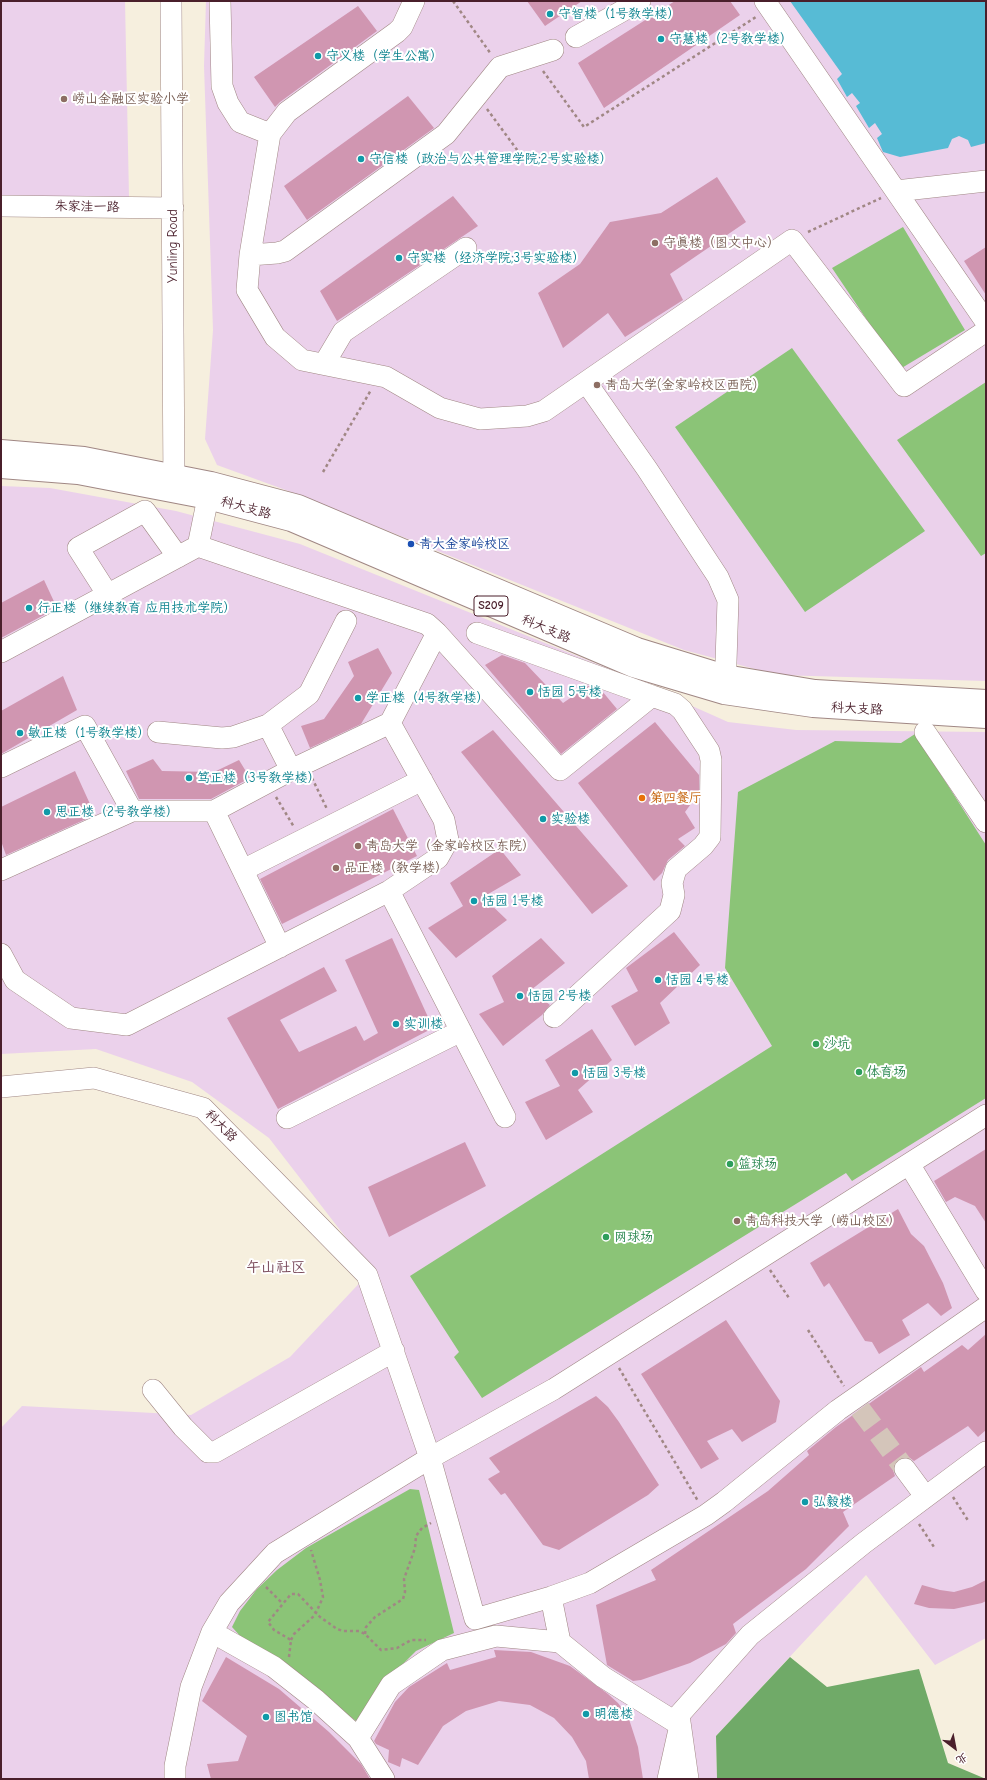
<!DOCTYPE html>
<meta charset="utf-8">
<style>
body{margin:0}
#map{position:relative;width:987px;height:1780px;overflow:hidden;background:#f6efde;font-family:"Comic Neue","LXGW WenKai TC",sans-serif}
canvas{display:block}
.frame{position:absolute;inset:0;border:2px solid #4a1f2b;pointer-events:none}
.north{position:absolute;left:935px;top:1728px;width:40px;height:40px;-webkit-text-stroke:3px #fff;paint-order:stroke;rotate:148deg;font-size:11px;font-weight:700;line-height:16px;text-align:center;color:#4a1f2b}
.north::after{content:'';display:block;margin:auto;width:14px;height:18px;background:#4a1f2b;clip-path:polygon(50% 0,100% 100%,50% 72%,0 100%)}
</style>
<div id="map">
<canvas width="987" height="1780"></canvas>
<div class="frame"></div>
<div class="north">北</div>
</div>
<script>
const g = document.querySelector('canvas').getContext('2d');
g.lineJoin = 'round';
function paint(path, color) { g.fillStyle = color; g.fill(path, 'evenodd'); }
const shape = rows => new Path2D(rows.map(r => 'M' + r).join(''));
function stroke(path, color, width, dash) { g.strokeStyle = color; g.lineWidth = width; g.lineCap = dash ? 'butt' : 'round'; g.setLineDash(dash || []); g.stroke(path); }
function label(font, color, halo, rows, align = 'center') {
  g.font = font + ' "Comic Neue","LXGW WenKai TC",sans-serif'; g.lineWidth = 4; g.setLineDash([]); g.textBaseline = 'middle'; g.strokeStyle = halo; g.fillStyle = color; for (const [text, x, y, turn = 0] of rows) {
    g.save(); g.translate(x, y); g.rotate((+turn || 0) * Math.PI / 180); g.textAlign = isNaN(turn) ? turn : align; if (halo) g.strokeText(text, 0, 0); g.fillText(text, 0, 0); g.restore();
  }
}
paint(shape([
 [1,1,125,1,129,197,1,199],
 [206,1,986,1,986,681,777,675,684,650,291,492,217,465,205,439,213,330,204,66],
 [1,486,50,488,176,511,300,544,607,668,728,722,796,730,986,732,986,1638,935,1665,866,1575,716,1736,717,1779,1,1779,1,1428,22,1406,191,1415,290,1357,367,1275,374,1274,269,1138,192,1082,96,1049,1,1054]
]), '#ebd1eb');
paint(shape([
 [903,227,965,330,900,369,832,268],
 [792,348,925,531,805,612,675,427],
 [986,382,986,553,981,556,897,440],
 [915,734,986,845,986,1098,852,1181,846,1173,482,1398,454,1357,459,1352,410,1276,772,1046,725,968,738,792,835,741,901,743],
 [410,1489,419,1490,454,1633,416,1651,392,1675,356,1721,301,1679,242,1638,232,1627,240,1611,257,1589,277,1570,306,1548]
]), '#8bc477');
paint(shape([
 [790,1657,827,1687,919,1669,948,1763,986,1779,717,1779,716,1736]
]), '#70aa68');
paint(shape([
 [790,1,986,1,986,143,971,147,968,140,959,136,952,139,948,148,900,157,883,152,877,138,882,134,875,123,869,128,856,106,860,103,852,93,847,97,837,79,842,74]
]), '#57bbd5');
paint(shape([
 [527,1,582,1,545,26],
 [675,1,730,1,740,15,604,108,578,63],
 [358,6,377,31,280,102,275,107,254,77],
 [408,96,434,128,307,220,284,186],
 [717,177,746,222,670,274,683,300,625,337,608,313,563,348,538,293,580,264,610,222,661,213],
 [453,196,478,226,337,321,320,291],
 [986,247,986,295,964,261],
 [44,580,57,608,1,638,1,603],
 [378,648,392,673,361,724,310,748,301,726,324,719,354,676,348,662],
 [502,655,525,663,563,703,588,686,602,691,617,709,561,754,485,665],
 [63,676,77,710,1,754,1,711],
 [655,722,699,775,699,793,685,812,695,828,678,839,685,846,668,860,662,873,654,881,578,783],
 [493,730,628,886,592,914,461,752],
 [153,759,162,771,214,772,239,760,250,778,211,799,139,799,126,771],
 [75,771,95,815,6,855,1,841,1,807],
 [393,809,417,856,282,924,260,879],
 [500,849,521,875,483,897,507,920,456,958,428,928,463,906,450,883],
 [674,932,700,965,660,1003,670,1023,635,1046,611,1006,638,991,626,968],
 [392,938,433,1028,278,1109,227,1018,324,967,337,991,280,1020,299,1052,356,1026,364,1041,378,1033,345,960],
 [541,938,565,963,531,990,550,1005,542,1015,503,1046,479,1014,504,1002,492,976],
 [592,1029,612,1060,578,1090,593,1112,546,1140,525,1102,560,1086,545,1060],
 [465,1142,486,1186,389,1237,368,1187],
 [986,1149,986,1223,975,1206,955,1197,946,1202,934,1181],
 [898,1209,911,1234,924,1246,943,1283,952,1308,941,1316,928,1303,902,1320,910,1335,879,1354,872,1342,865,1341,829,1283,824,1287,810,1263],
 [726,1320,780,1401,776,1422,742,1442,732,1429,707,1441,719,1459,701,1469,641,1374],
 [986,1334,986,1430,978,1437,968,1426,914,1461,910,1458,904,1457,898,1460,894,1464,893,1470,895,1476,843,1512,849,1526,806,1569,733,1624,736,1633,726,1644,690,1663,641,1680,633,1681,607,1665,596,1605,656,1580,651,1570,768,1491,809,1455,807,1451,836,1427,921,1367,924,1372,962,1345,968,1350],
 [596,1396,608,1407,619,1422,659,1485,648,1495,559,1550,543,1545,505,1493,501,1495,488,1479,500,1472,489,1458],
 [986,1580,986,1601,982,1603,954,1609,929,1608,914,1604,922,1585,940,1590,954,1592,972,1587],
 [494,1650,531,1652,570,1666,608,1694,618,1703,628,1716,638,1747,643,1779,589,1779,586,1761,572,1737,554,1718,530,1705,499,1701,466,1711,443,1726,418,1765,402,1758,400,1767,388,1762,389,1750,376,1744,374,1741,395,1702,409,1687,447,1663,450,1670,496,1657],
 [226,1657,279,1689,329,1732,361,1764,370,1779,211,1779,207,1764,238,1761,247,1736,202,1701]
]), '#d096b1');
stroke(shape([
 [860,1409,905,1469]
]), '#d4c5ba', 21, [21, 10]);
const minor = shape([
 [171,1,174,491],
 [220,1,222,86,228,103,240,122,270,134],
 [414,1,402,27,397,32,287,112,270,134,250,255,247,290,275,337,302,360,386,377,440,408,480,419,527,416,544,411,792,240,904,386,986,331],
 [765,1,986,322],
 [576,37,640,1],
 [896,191,986,181],
 [1,206,173,208],
 [250,255,277,253,285,251,446,134,500,67,553,50],
 [324,364,343,332,466,248],
 [586,382,647,469,718,577,728,600,725,693],
 [211,483,198,546,427,624,437,633,560,770,652,696,477,633],
 [108,595,78,548,145,511,178,557],
 [1,652,198,546],
 [158,732,222,738,233,737,268,725],
 [925,732,986,822],
 [1,767,85,726,132,811],
 [291,770,268,725,309,694,346,621],
 [214,811,280,947],
 [1,870,132,811,214,811,291,770,390,723],
 [243,870,422,780],
 [389,891,505,1117],
 [1,954,15,980,71,1018,127,1025,389,891,438,858,448,840,444,820,390,723,437,633],
 [554,1017,670,911,674,895,672,883,676,869,703,846,710,837,711,760,709,751,682,710,675,704,652,696],
 [1,1087,94,1078,203,1108,367,1275,430,1458,475,1619,551,1597,590,1583,706,1515,724,1502,838,1410,986,1307],
 [287,1118,461,1031],
 [909,1164,986,1291],
 [153,1390,183,1427,208,1452,215,1452,394,1351],
 [905,1469,925,1496],
 [551,1597,560,1642,603,1677,680,1725,668,1779],
 [212,1632,274,1667,316,1700,358,1738,384,1779],
 [358,1738,391,1685,442,1650,496,1636,560,1642],
 [175,1779,175,1766,191,1687,212,1632,229,1603,275,1553,430,1458,554,1389,986,1115],
 [688,1779,679,1715,750,1635,864,1543,986,1452]
]);
const major = shape([
 [1,451,84,458,211,483,298,506,637,649,725,676,815,691,986,701],
 [1,467,78,473,208,498,291,520,633,666,724,693,813,706,986,717]
]);
stroke(minor, '#a08784', 22);
stroke(major, '#a08784', 24);
stroke(shape([
 [453,1,491,54],
 [543,71,584,127,756,17],
 [487,109,526,162],
 [808,232,881,198],
 [323,472,371,390],
 [312,778,327,809],
 [276,797,294,827],
 [770,1270,789,1298],
 [808,1330,844,1386],
 [619,1368,698,1501],
 [953,1497,969,1522],
 [919,1524,934,1547],
 [266,1587,282,1603],
 [365,1634,366,1627,375,1617,403,1599,405,1592,404,1579,415,1548,416,1536,422,1528,431,1523],
 [291,1640,294,1634,315,1615,323,1597,320,1580,311,1550],
 [289,1657,291,1640,274,1630,268,1622,291,1594,298,1594,320,1617,337,1629,343,1631,359,1631,365,1634,381,1650,397,1648,411,1640,426,1640]
]), '#a08784', 2.5, [3, 3]);
stroke(minor, '#fff', 21);
stroke(major, '#fff', 22);
for (const [x, y, r, color] of [
 [550,14,4,"#0f9aa8"],
 [661,39,4,"#0f9aa8"],
 [318,56,4,"#0f9aa8"],
 [64,99,4,"#8d6e63"],
 [361,159,4,"#0f9aa8"],
 [655,243,4,"#8d6e63"],
 [399,258,4,"#0f9aa8"],
 [597,385,4,"#8d6e63"],
 [411,544,4,"#1a4fb4"],
 [29,608,4,"#0f9aa8"],
 [530,692,4,"#0f9aa8"],
 [358,698,4,"#0f9aa8"],
 [20,733,4,"#0f9aa8"],
 [189,778,4,"#0f9aa8"],
 [642,798,4,"#e8710a"],
 [47,812,4,"#0f9aa8"],
 [543,819,4,"#0f9aa8"],
 [358,846,4,"#8d6e63"],
 [336,868,4,"#8d6e63"],
 [474,901,4,"#0f9aa8"],
 [658,980,4,"#0f9aa8"],
 [520,996,4,"#0f9aa8"],
 [396,1024,4,"#0f9aa8"],
 [816,1044,4,"#2e9e5b"],
 [859,1072,4,"#2e9e5b"],
 [575,1073,4,"#0f9aa8"],
 [730,1164,4,"#2e9e5b"],
 [737,1221,4,"#8d6e63"],
 [606,1237,4,"#2e9e5b"],
 [805,1502,4,"#0f9aa8"],
 [586,1714,4,"#0f9aa8"],
 [266,1717,4,"#0f9aa8"]
]) { const dot = new Path2D(); dot.arc(x, y, r, 0, 2 * Math.PI); g.fillStyle = color; g.fill(dot); stroke(dot, '#fff', 1.5); }
for (const [x, y, w] of [
 [491,606,34]
]) { const box = new Path2D(); box.roundRect(x - w / 2, y - 10, w, 20, 3); g.fillStyle = '#fff'; g.fill(box); stroke(box, '#4a1f2b', 1); }
label('bold 12px', '#4a1f2b', null, [
 ["S209",491,606]
]);
label('13px', '#0d838f', '#fff', [
 ["守智楼（1号教学楼）",558,14],
 ["守慧楼（2号教学楼）",669,39],
 ["守义楼（学生公寓）",326,56],
 ["守信楼（政治与公共管理学院;2号实验楼）",369,159],
 ["守实楼（经济学院;3号实验楼）",407,258],
 ["行正楼（继续教育 应用技术学院）",37,608],
 ["恬园 5号楼",538,692],
 ["学正楼（4号教学楼）",366,698],
 ["敏正楼（1号教学楼）",28,733],
 ["笃正楼（3号教学楼）",197,778],
 ["思正楼（2号教学楼）",55,812],
 ["实验楼",551,819],
 ["恬园 1号楼",482,901],
 ["恬园 4号楼",666,980],
 ["恬园 2号楼",528,996],
 ["实训楼",404,1024],
 ["恬园 3号楼",583,1073],
 ["弘毅楼",813,1502],
 ["明德楼",594,1714],
 ["图书馆",274,1717]
], 'left');
label('13px', '#785e54', '#fff', [
 ["崂山金融区实验小学",72,99],
 ["守真楼（图文中心）",663,243],
 ["青岛大学(金家岭校区西院)",605,385],
 ["青岛大学（金家岭校区东院）",366,846],
 ["品正楼（教学楼）",344,868],
 ["青岛科技大学（崂山校区）",745,1221]
], 'left');
label('13px', '#4a1f2b', '#fff', [
 ["朱家洼一路",87,207,1],
 ["Yunling Road",173,246,-90],
 ["科大支路",246,508,15],
 ["科大支路",546,629,23],
 ["科大支路",857,709,3],
 ["科大路",221,1126,45]
]);
label('13px', '#164399', '#fff', [
 ["青大金家岭校区",419,544]
], 'left');
label('13px', '#c56008', '#fff', [
 ["第四餐厅",650,798]
], 'left');
label('13px', '#27864d', '#fff', [
 ["沙坑",824,1044],
 ["体育场",867,1072],
 ["篮球场",738,1164],
 ["网球场",614,1237]
], 'left');
label('15px', '#79495a', '#fff', [
 ["午山社区",276,1268]
]);
</script>
